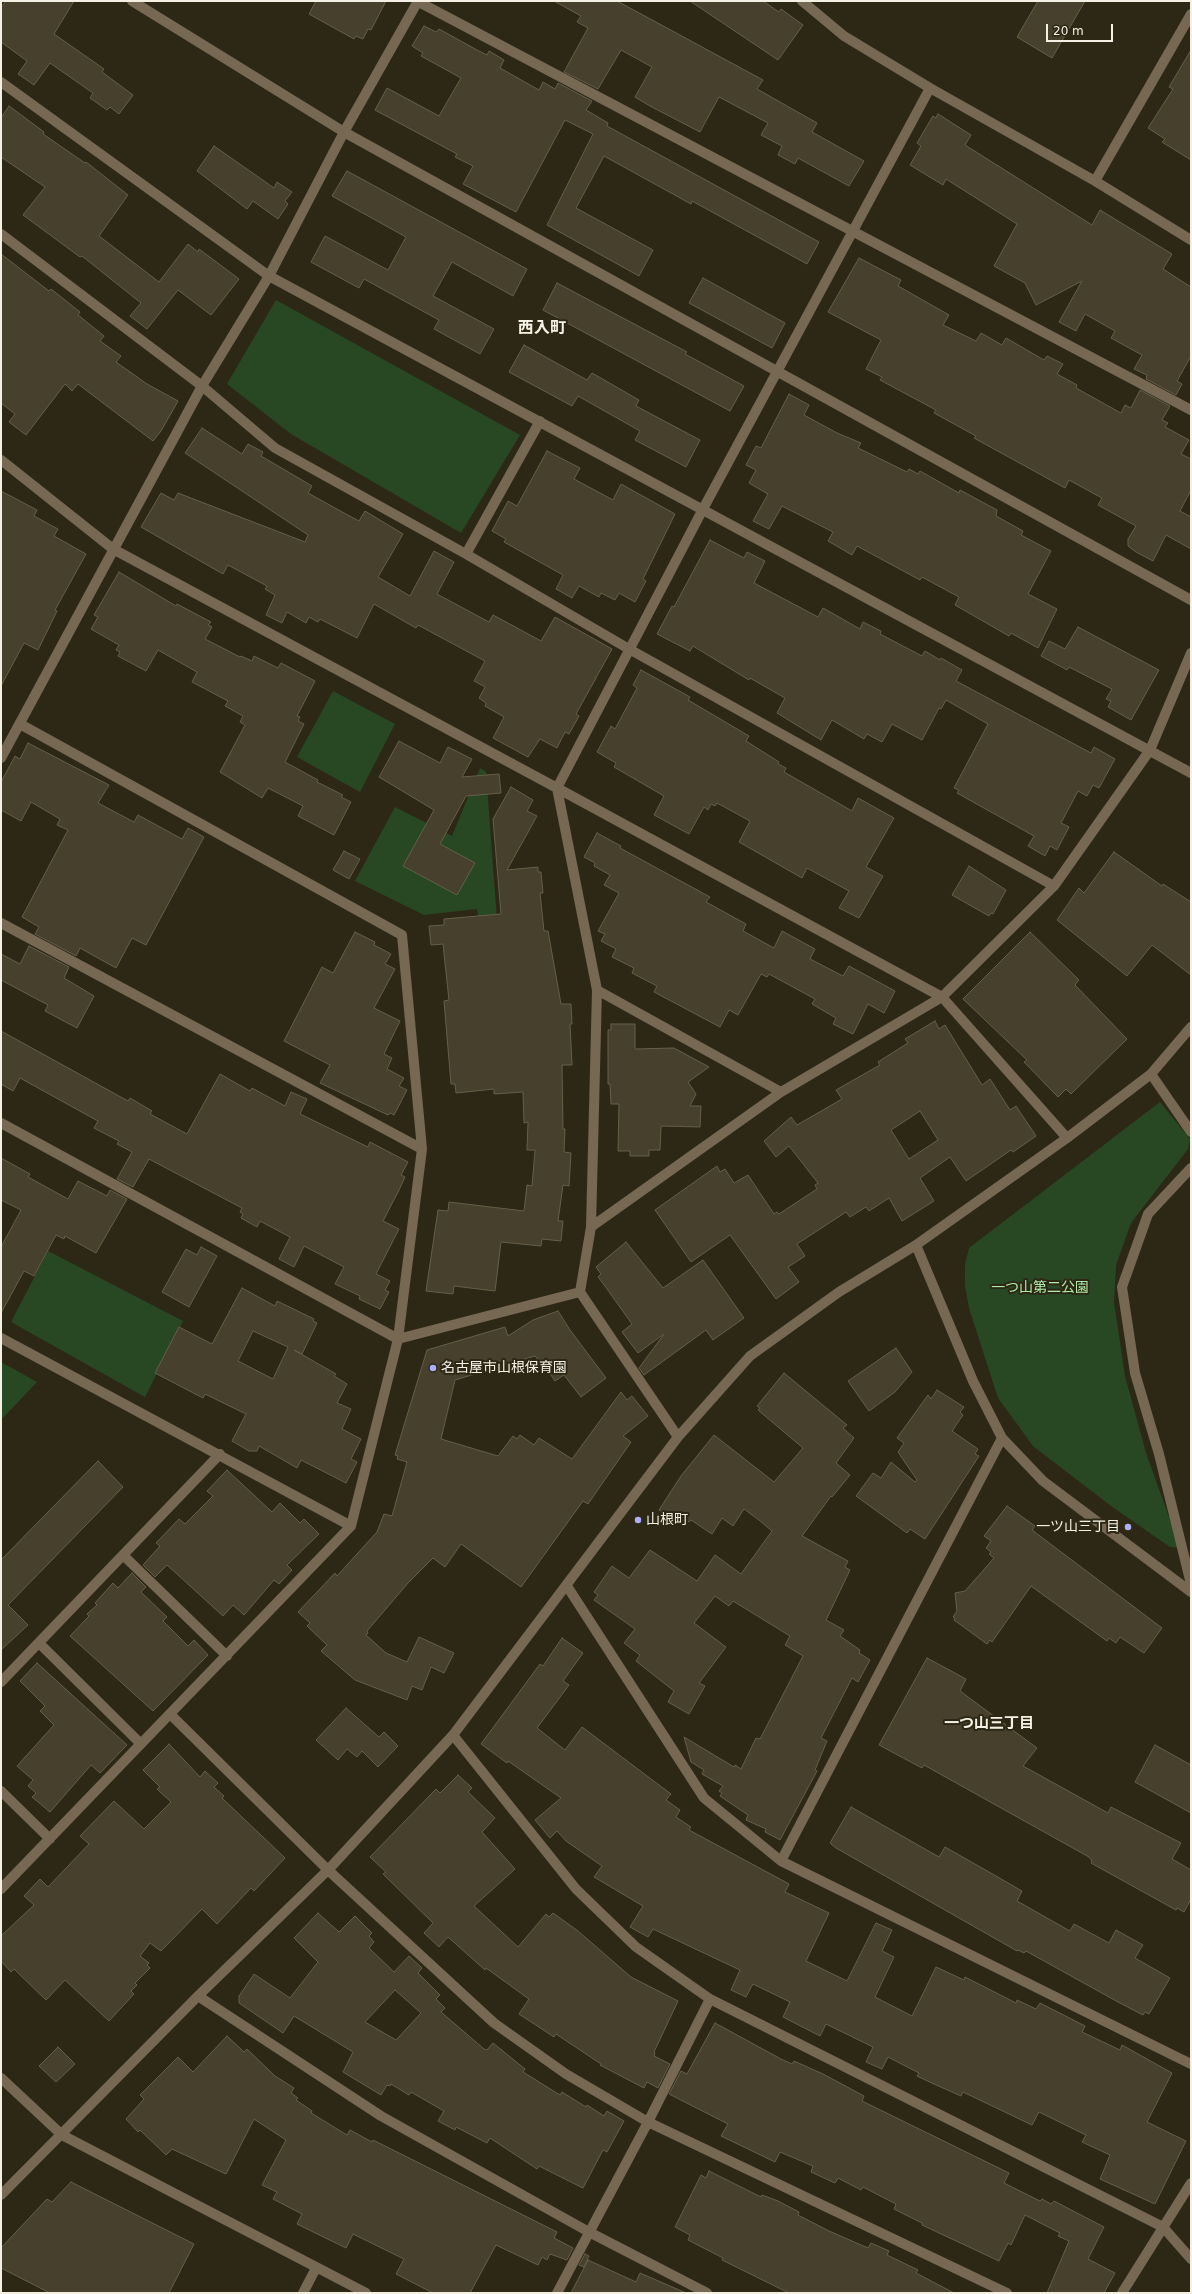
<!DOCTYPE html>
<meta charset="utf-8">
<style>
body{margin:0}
#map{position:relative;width:1192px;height:2294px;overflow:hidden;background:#2d2815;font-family:"DejaVu Sans",sans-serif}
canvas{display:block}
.frame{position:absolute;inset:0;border:2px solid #f4f1e4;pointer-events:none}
.scale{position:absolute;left:1046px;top:24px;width:67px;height:18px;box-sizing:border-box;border:2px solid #f4f1e4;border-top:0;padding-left:5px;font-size:12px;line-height:14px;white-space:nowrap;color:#f4f1e4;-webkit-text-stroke:3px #2d2815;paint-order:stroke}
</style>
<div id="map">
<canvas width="1192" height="2294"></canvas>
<div class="frame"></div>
<div class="scale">20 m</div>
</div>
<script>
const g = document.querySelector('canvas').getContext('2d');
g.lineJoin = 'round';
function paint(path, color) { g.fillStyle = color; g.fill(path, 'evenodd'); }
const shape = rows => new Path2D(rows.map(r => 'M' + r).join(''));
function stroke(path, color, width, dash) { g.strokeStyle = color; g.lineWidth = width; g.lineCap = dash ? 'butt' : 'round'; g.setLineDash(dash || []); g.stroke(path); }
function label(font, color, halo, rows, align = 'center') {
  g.font = font + ' "DejaVu Sans","Noto Sans JP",sans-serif'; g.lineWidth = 4; g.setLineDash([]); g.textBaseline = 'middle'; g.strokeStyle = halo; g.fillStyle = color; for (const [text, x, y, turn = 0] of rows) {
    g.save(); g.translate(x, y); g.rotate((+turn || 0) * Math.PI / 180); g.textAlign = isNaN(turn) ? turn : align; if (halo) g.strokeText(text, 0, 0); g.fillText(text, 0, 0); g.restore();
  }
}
paint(shape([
 [276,300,520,435,461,533,291,434,227,384],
 [333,691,395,724,360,792,297,757],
 [480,768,486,772,498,934,481,936,477,909,424,915,355,881,395,807,452,836],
 [1160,1102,1190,1139,1188,1149,1131,1223,1116,1265,1114,1302,1125,1376,1146,1453,1180,1548,1170,1547,1111,1506,1033,1446,998,1398,969,1308,965,1286,965,1265,969,1248],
 [48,1251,183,1321,145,1397,11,1322],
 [1,1362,37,1382,1,1420]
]), '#284824');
const building = shape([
 [6,1,74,1,54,34,104,69,102,72,133,95,119,114,110,107,107,110,90,98,93,93,50,63,34,85,18,74,27,61,1,42,1,8,6,1],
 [316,1,386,1,371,30,368,29,363,39,356,36,354,39,309,14,316,1],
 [554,1,617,1,763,80,757,89,817,123,812,132,864,161,849,186,798,158,795,164,778,155,782,146,761,135,768,123,719,97,700,132,650,106,635,97,652,67,621,50,598,89,564,72,588,28,577,22,581,16,554,1],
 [690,1,763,1,779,12,781,9,803,25,778,60,690,1],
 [1038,1,1085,1,1052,58,1017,37,1038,1],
 [424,26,436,32,439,29,477,50,487,55,489,51,504,60,500,68,539,90,543,82,555,89,558,83,592,101,586,110,608,123,607,126,819,242,807,264,692,201,691,204,604,156,576,208,653,250,639,276,547,225,593,134,565,120,516,212,463,184,473,166,455,157,457,154,375,110,387,88,439,116,461,78,421,56,423,53,412,46,424,26],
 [1191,50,1191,160,1162,142,1165,139,1148,128,1173,89,1169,87,1191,50],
 [9,106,44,132,43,134,85,163,86,162,128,195,99,236,159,282,188,244,198,252,199,249,239,279,211,315,178,290,147,329,130,316,141,303,82,256,80,257,23,215,45,187,1,157,1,118,9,106],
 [938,114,971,135,965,145,1092,225,1100,210,1172,254,1163,269,1191,287,1191,356,1177,381,1182,384,1176,395,1146,379,1147,375,1134,369,1142,355,1111,338,1115,331,1085,314,1076,331,1059,322,1082,281,1036,305,1025,283,994,266,1017,224,946,179,943,185,910,165,921,146,917,143,933,116,936,118,938,114],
 [214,146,274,188,277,182,292,192,285,201,288,204,278,219,253,201,247,209,197,171,214,146],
 [347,171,527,269,513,296,452,262,433,296,494,329,480,354,434,329,439,320,364,279,359,288,311,262,325,236,388,270,406,237,332,196,347,171],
 [1,254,49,291,51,289,80,312,78,315,104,336,100,341,121,356,116,362,147,384,178,401,161,431,153,441,78,384,72,391,65,384,26,435,9,422,15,414,1,403,1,254],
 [859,258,901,280,898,286,949,315,943,325,976,341,981,333,1002,345,1006,338,1044,360,1047,356,1063,364,1057,374,1077,385,1076,388,1121,413,1125,405,1131,408,1140,390,1170,406,1162,420,1168,423,1165,427,1189,440,1181,454,1191,459,1191,490,1180,511,1191,517,1191,549,1166,535,1153,561,1136,552,1128,546,1128,539,1136,526,1098,505,1102,498,1069,480,1065,488,974,438,976,436,934,413,936,410,880,380,882,377,866,369,881,340,828,312,859,258],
 [703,278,785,323,772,348,689,303,703,278],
 [557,283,687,352,685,354,744,386,730,411,543,310,557,283],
 [524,345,587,380,592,373,639,400,636,406,700,440,686,467,635,440,640,431,578,396,572,406,509,372,524,345],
 [789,394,809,405,804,415,837,433,861,443,858,448,907,472,909,469,918,474,920,471,959,493,960,490,997,510,996,516,1023,531,1021,535,1051,551,1028,594,1057,609,1038,648,1011,633,1009,636,955,605,959,597,922,577,920,580,857,546,852,555,828,541,833,532,782,506,769,529,753,521,768,494,749,483,756,470,746,465,756,446,761,448,789,394],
 [202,428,242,454,248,444,263,452,261,456,312,486,308,493,344,513,359,521,365,511,403,534,378,577,410,596,434,551,454,562,437,594,489,622,493,615,541,641,555,617,612,649,576,714,579,716,569,734,565,732,557,748,540,739,528,757,493,738,504,717,485,706,486,703,479,698,485,687,474,681,485,661,418,625,416,628,374,604,357,638,320,619,318,622,309,617,306,623,287,612,282,623,266,615,275,595,265,589,267,586,228,565,223,574,141,527,161,493,174,500,178,493,305,542,308,535,185,453,202,428],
 [547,451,580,468,574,479,613,500,621,484,675,514,643,579,646,581,635,602,619,593,615,600,601,593,599,597,579,586,572,598,556,589,563,575,504,542,506,539,492,531,508,501,517,506,547,451],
 [1,491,37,510,34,516,58,529,54,536,86,554,55,610,57,611,38,650,24,643,1,686,1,491],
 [710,540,744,558,747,552,765,561,754,583,818,617,823,608,860,629,863,622,881,631,880,634,922,656,925,651,940,660,941,658,962,670,956,681,1091,753,1094,747,1115,759,1099,788,1093,785,1087,796,1078,791,1061,823,1069,827,1057,850,1050,846,1045,856,1028,846,1034,836,957,793,959,790,954,788,988,724,946,700,941,709,939,708,922,740,892,724,882,742,867,734,864,739,832,720,821,740,777,713,785,698,750,678,749,680,693,646,690,651,657,634,672,606,674,607,710,540],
 [119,572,176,606,177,604,211,622,208,625,212,627,205,639,240,657,241,656,252,661,254,656,278,668,281,663,315,681,297,716,300,717,298,721,304,724,285,762,318,780,317,782,343,795,341,797,351,802,334,835,298,816,303,806,268,788,262,798,220,772,245,725,240,722,243,716,225,706,228,701,192,682,197,672,158,650,146,671,118,656,120,652,116,650,119,645,91,629,98,617,94,615,119,572],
 [1078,627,1159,670,1131,720,1108,707,1111,701,1106,699,1112,689,1069,667,1067,670,1041,656,1049,641,1065,649,1078,627],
 [641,670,690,697,688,700,749,736,746,741,779,762,778,764,786,768,784,772,852,811,858,798,894,818,866,867,883,876,859,918,839,908,849,891,807,868,802,878,739,842,750,821,717,803,715,806,711,804,708,810,704,807,689,834,654,815,664,796,614,767,616,763,597,752,611,726,615,729,637,688,633,685,641,670],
 [399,741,440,763,448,747,472,759,462,777,499,774,501,793,466,796,440,844,475,863,457,895,403,866,434,810,379,777,399,741],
 [28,743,109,785,98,803,134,822,138,815,182,839,188,828,204,837,146,945,132,938,116,968,80,948,76,956,35,934,39,927,22,917,68,830,57,825,60,819,31,802,21,821,1,810,1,782,15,756,20,759,28,743],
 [511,787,533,800,527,811,537,816,507,870,538,867,538,872,541,872,543,893,540,893,544,931,548,931,561,1004,571,1004,572,1024,570,1024,572,1065,562,1065,563,1129,565,1129,564,1152,571,1153,569,1186,563,1185,558,1221,563,1221,561,1241,542,1239,541,1246,501,1242,495,1291,454,1286,453,1294,426,1291,438,1210,448,1211,449,1202,524,1211,527,1185,532,1186,535,1150,527,1150,528,1122,524,1123,523,1092,494,1094,494,1089,456,1093,455,1084,451,1084,444,1001,449,1000,443,944,431,945,429,926,444,925,444,919,501,914,493,819,511,787],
 [597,833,621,846,620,848,710,897,706,902,746,924,743,931,774,948,782,931,815,949,810,959,843,976,849,966,895,991,884,1013,868,1004,853,1034,833,1024,836,1018,812,1004,815,999,769,974,767,977,761,974,738,1015,729,1010,720,1027,654,992,657,986,632,973,634,968,612,957,616,949,601,941,605,934,598,931,619,893,604,885,610,875,594,866,595,863,584,857,597,833],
 [344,851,360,859,349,879,333,870,344,851],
 [1114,852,1162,886,1163,884,1191,902,1191,975,1152,945,1127,976,1057,920,1079,888,1084,893,1114,852],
 [969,866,1006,890,993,914,991,913,989,916,952,895,969,866],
 [355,932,375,942,374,945,391,954,385,964,395,969,374,1008,400,1021,384,1054,392,1058,387,1069,404,1078,399,1086,407,1090,394,1115,390,1113,388,1115,320,1083,330,1065,284,1041,322,967,333,973,355,932],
 [1030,932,1079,980,1075,985,1127,1039,1071,1094,1066,1089,1058,1097,1024,1062,1027,1060,963,999,1030,932],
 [29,946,69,967,64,978,94,996,77,1028,45,1011,48,1005,1,980,1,954,20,964,29,946],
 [935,1021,939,1029,945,1025,982,1085,990,1079,1010,1110,1016,1106,1036,1136,1013,1152,1011,1150,966,1181,950,1157,920,1178,934,1201,902,1221,889,1198,869,1211,866,1207,850,1217,846,1212,797,1244,805,1256,788,1267,799,1282,776,1299,730,1235,691,1262,655,1210,717,1166,720,1172,725,1169,734,1183,748,1175,774,1214,777,1212,779,1214,817,1189,815,1185,818,1183,789,1146,776,1157,764,1141,791,1117,797,1125,842,1099,836,1090,880,1065,878,1062,908,1043,905,1039,935,1021],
 [920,1111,938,1140,909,1159,891,1130,920,1111],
 [611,1024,635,1024,635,1049,674,1048,709,1067,688,1082,696,1094,690,1106,701,1106,700,1127,661,1126,660,1150,649,1150,649,1156,630,1156,630,1151,618,1151,619,1104,611,1104,610,1084,608,1084,608,1030,611,1030,611,1024],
 [1,1031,128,1101,130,1098,152,1111,150,1114,187,1134,220,1074,250,1091,252,1088,285,1106,291,1092,307,1099,300,1114,368,1147,370,1142,408,1162,401,1175,405,1177,399,1190,383,1221,399,1229,376,1274,390,1281,385,1290,389,1292,380,1309,359,1299,360,1296,335,1284,344,1267,304,1246,294,1267,279,1259,290,1237,260,1221,257,1227,241,1218,243,1214,240,1212,242,1208,149,1159,133,1187,117,1179,132,1152,117,1144,119,1141,94,1128,98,1121,20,1078,13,1091,1,1084,1,1031],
 [1,1158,30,1174,28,1177,68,1199,78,1181,107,1196,110,1190,127,1199,96,1253,65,1236,64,1239,56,1235,34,1276,24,1271,1,1313,1,1247,21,1210,1,1200,1,1158],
 [626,1242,663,1288,703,1260,744,1318,713,1340,706,1330,644,1375,639,1368,664,1334,638,1353,622,1332,632,1324,602,1282,598,1277,601,1274,596,1267,626,1242],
 [201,1247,217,1256,189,1307,162,1292,186,1249,197,1255,201,1247],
 [242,1288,275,1306,277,1301,314,1319,313,1321,317,1323,302,1354,294,1350,336,1374,334,1376,347,1384,337,1403,351,1409,342,1429,361,1439,351,1459,357,1462,346,1483,301,1460,297,1468,259,1446,257,1451,249,1451,232,1441,246,1414,205,1394,203,1398,155,1373,179,1327,212,1344,242,1288],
 [253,1331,288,1347,273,1379,238,1361,253,1331],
 [558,1311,570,1330,606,1378,581,1397,564,1375,555,1381,541,1360,539,1361,535,1356,455,1380,441,1439,498,1456,513,1436,517,1439,520,1435,534,1445,539,1438,572,1459,621,1392,627,1400,632,1396,648,1416,623,1436,631,1442,588,1504,583,1501,521,1587,461,1544,445,1567,433,1558,408,1583,367,1631,368,1633,366,1635,386,1653,407,1662,419,1637,454,1653,444,1673,431,1667,422,1690,412,1686,407,1700,355,1680,321,1651,327,1645,307,1626,310,1623,298,1612,335,1573,337,1576,377,1532,384,1514,392,1516,407,1462,397,1459,398,1456,395,1455,427,1350,505,1327,508,1336,533,1320,558,1311],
 [896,1348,912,1372,895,1392,869,1411,848,1381,896,1348],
 [784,1373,847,1425,843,1428,854,1438,836,1463,850,1475,832,1497,831,1496,802,1536,848,1561,845,1567,850,1570,826,1620,844,1630,840,1636,860,1650,859,1653,870,1660,858,1682,852,1678,821,1738,827,1741,815,1770,817,1771,780,1840,765,1832,766,1829,746,1820,748,1815,720,1796,722,1793,719,1791,723,1786,702,1774,704,1770,691,1762,684,1737,734,1767,735,1765,741,1769,756,1738,760,1739,803,1656,785,1645,790,1636,733,1601,729,1606,715,1596,694,1623,726,1647,699,1683,705,1686,689,1714,668,1702,674,1691,636,1661,640,1655,624,1643,635,1629,594,1600,598,1595,594,1592,612,1566,629,1578,650,1550,697,1581,715,1555,741,1574,772,1531,759,1520,744,1509,733,1526,722,1518,712,1534,691,1520,689,1522,686,1520,683,1525,659,1510,681,1476,714,1435,774,1482,803,1448,758,1410,760,1408,757,1406,784,1373],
 [937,1390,964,1407,960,1412,963,1415,952,1431,978,1449,975,1454,979,1456,925,1539,910,1529,907,1533,856,1496,873,1473,881,1478,891,1462,915,1482,917,1480,898,1452,904,1443,897,1438,928,1395,931,1399,937,1390],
 [98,1461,123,1487,8,1605,28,1625,1,1650,1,1560,98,1461],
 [227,1470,272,1512,280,1503,300,1523,304,1519,319,1534,287,1565,292,1570,279,1584,274,1580,244,1615,233,1605,223,1616,167,1565,155,1577,143,1565,160,1546,156,1543,179,1519,185,1524,213,1496,207,1491,227,1470],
 [1007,1506,1035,1526,1032,1530,1162,1628,1144,1653,1120,1637,1116,1643,1109,1638,1107,1641,1031,1586,992,1642,990,1640,987,1644,954,1620,955,1618,953,1617,957,1611,955,1593,965,1591,994,1558,989,1554,991,1552,986,1548,991,1541,984,1536,1007,1506],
 [132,1573,146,1587,141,1592,167,1617,163,1621,188,1646,194,1640,208,1655,153,1711,70,1636,89,1616,87,1614,97,1605,95,1603,113,1583,118,1588,132,1573],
 [562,1638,583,1653,563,1681,569,1685,537,1728,565,1750,582,1727,671,1794,666,1800,680,1810,676,1817,691,1827,689,1830,789,1884,785,1892,829,1913,806,1961,847,1981,876,1923,892,1930,882,1951,894,1957,875,1997,912,2016,936,1967,964,1980,965,1977,1016,2003,1017,2000,1036,2009,1040,2003,1085,2026,1082,2032,1120,2050,1122,2045,1172,2073,1147,2122,1186,2141,1155,2204,1100,2179,1110,2155,1082,2142,1086,2135,1039,2112,1032,2125,963,2092,961,2096,934,2084,917,2076,919,2073,888,2057,882,2069,866,2062,873,2047,826,2024,820,2036,783,2017,790,2002,753,1984,746,1997,731,1990,740,1970,653,1929,648,1937,630,1927,643,1906,594,1877,602,1866,566,1841,557,1831,550,1838,535,1820,561,1798,508,1761,507,1763,481,1744,540,1664,543,1666,562,1638],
 [927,1658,966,1679,960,1691,1037,1748,1023,1766,1108,1813,1111,1807,1181,1843,1172,1859,1191,1870,1191,1899,1184,1912,1177,1908,1176,1910,1091,1863,1092,1861,1089,1857,924,1765,922,1768,879,1745,927,1658],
 [37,1663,127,1745,100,1773,91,1765,50,1812,32,1797,36,1793,28,1786,33,1780,17,1766,54,1725,40,1711,45,1706,20,1681,37,1663],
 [346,1708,379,1737,384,1732,398,1746,378,1767,362,1751,357,1757,347,1749,338,1760,316,1740,346,1708],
 [169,1744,200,1777,205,1771,218,1783,214,1787,224,1796,222,1798,285,1858,254,1891,251,1888,217,1924,202,1909,161,1951,150,1943,140,1956,149,1963,147,1965,150,1968,135,1983,137,1985,131,1991,134,1994,109,2021,65,1980,46,2000,14,1969,11,1972,1,1961,1,1936,34,1905,24,1896,40,1879,48,1887,89,1844,80,1836,114,1801,144,1829,171,1802,157,1789,160,1787,143,1770,169,1744],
 [1155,1745,1191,1765,1191,1813,1135,1782,1155,1745],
 [458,1775,472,1788,468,1792,495,1818,482,1832,515,1869,474,1906,518,1947,546,1914,549,1917,553,1913,578,1931,631,1977,678,2001,654,2052,655,2053,654,2056,670,2064,658,2088,647,2082,644,2088,619,2075,600,2065,601,2064,556,2034,554,2037,519,2014,529,1999,486,1968,485,1970,448,1937,439,1947,424,1933,433,1923,383,1874,386,1872,370,1857,436,1789,440,1793,458,1775],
 [851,1807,939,1857,945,1847,989,1872,1022,1891,1017,1901,1070,1931,1074,1924,1109,1943,1116,1930,1143,1945,1135,1958,1170,1978,1149,2014,1145,2012,1143,2015,1118,2002,1026,1951,1024,1953,1018,1950,1017,1951,836,1848,830,1843,851,1807],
 [318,1913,339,1932,355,1916,372,1933,369,1936,374,1942,369,1948,394,1972,409,1956,422,1968,418,1973,440,1995,436,1999,445,2008,441,2012,484,2049,487,2050,493,2043,525,2069,523,2072,560,2095,562,2092,586,2107,587,2105,604,2116,607,2111,624,2121,607,2152,603,2150,583,2188,539,2166,537,2169,490,2138,487,2143,456,2127,455,2130,438,2121,444,2111,411,2092,409,2095,391,2084,390,2086,387,2085,381,2095,343,2072,353,2052,294,2016,283,2033,239,2003,239,1996,254,1974,290,1998,318,1962,294,1938,318,1913],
 [395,1990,421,2013,396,2040,365,2022,395,1990],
 [715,2023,781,2059,792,2064,794,2061,823,2074,864,2096,862,2101,1009,2173,1004,2183,1040,2201,1042,2199,1051,2204,1054,2201,1104,2227,1088,2259,1115,2273,1104,2293,1047,2293,1069,2241,1058,2236,1060,2233,1025,2215,1011,2245,1008,2243,999,2261,922,2225,922,2223,894,2209,896,2204,863,2187,861,2190,838,2178,835,2183,811,2172,813,2166,780,2152,775,2162,721,2136,728,2124,669,2094,681,2071,687,2074,715,2023],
 [227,2036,244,2052,247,2049,275,2076,294,2088,291,2093,298,2098,296,2100,312,2111,311,2113,347,2135,350,2130,372,2142,373,2140,557,2232,554,2238,573,2248,567,2260,550,2254,547,2260,542,2257,538,2265,496,2245,470,2293,433,2293,396,2274,404,2259,353,2234,346,2248,297,2224,302,2214,273,2199,277,2192,262,2185,286,2140,254,2119,226,2174,172,2149,166,2155,140,2130,138,2132,126,2119,144,2099,140,2095,178,2057,193,2072,227,2036],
 [58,2047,75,2064,56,2082,39,2066,58,2047],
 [709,2171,761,2197,762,2195,778,2201,799,2212,798,2215,829,2231,868,2248,871,2243,889,2251,887,2255,918,2270,916,2273,954,2293,789,2293,722,2260,723,2258,688,2240,690,2235,675,2227,701,2175,706,2178,709,2171],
 [71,2182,194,2244,169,2293,50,2293,1,2268,1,2248,47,2199,52,2202,71,2182],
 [585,2254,589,2256,584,2267,579,2265,585,2254],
 [588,2260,636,2282,640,2273,686,2293,571,2293,588,2260]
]);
paint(building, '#46402c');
stroke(building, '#655f4a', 1);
stroke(shape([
 [132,1,344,132,1191,600],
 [417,1,1191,410],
 [802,1,844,36,930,88,1095,181,1191,240],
 [1,82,269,276,1191,773],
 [1095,181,1191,14],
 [1,234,202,386,275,448,466,554,629,649,1054,886],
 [1,460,113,549,557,788,703,509,930,88],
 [466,554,540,421],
 [1,758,202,386,269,276,344,132,418,1],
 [557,788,942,997,1067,1138],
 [557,788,597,990,591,1227],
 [1,923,422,1149],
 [597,990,781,1092],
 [1151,1074,1191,1132],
 [1,1123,398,1339,580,1292],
 [1191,1168,1148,1214,1122,1287,1135,1373,1159,1454,1191,1584],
 [916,1245,973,1381,1002,1438,1043,1481,1191,1592],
 [1,1338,351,1526],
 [678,1437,580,1292,591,1227,781,1092,942,997,1054,886,1150,750,1191,653],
 [123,1555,227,1656],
 [567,1586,704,1798,781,1861,1191,2064],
 [39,1643,141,1744],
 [1,1682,220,1454],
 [170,1714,328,1870,494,2023,566,2074,648,2122,1007,2293],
 [453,1735,576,1889,636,1947,710,1999,1163,2227,1191,2259],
 [1,1791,50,1839],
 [781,1861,1002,1438],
 [1,1889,351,1526,398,1339,422,1149,402,935,20,724],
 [198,1996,381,2116,589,2232,707,2293],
 [1,2078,62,2135,366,2293],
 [1,2195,198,1996,328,1870,453,1735,678,1437,750,1356,839,1292,916,1245,1067,1138,1151,1074,1191,1027],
 [303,2293,316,2268],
 [557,2293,648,2122,710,1999],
 [1122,2293,1191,2183]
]), '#766853', 10);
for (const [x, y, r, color] of [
 [433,1368,4,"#adaffb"],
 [638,1520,4,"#adaffb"],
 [1128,1527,4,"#adaffb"]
]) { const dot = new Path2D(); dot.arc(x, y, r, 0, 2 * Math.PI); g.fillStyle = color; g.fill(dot); stroke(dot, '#2d2815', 1.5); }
label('14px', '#aeeaa6', '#2d2815', [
 ["一つ山第二公園",1040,1288]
]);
label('14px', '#f4f1e4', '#2d2815', [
 ["名古屋市山根保育園",441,1368],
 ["山根町",646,1520],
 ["一ツ山三丁目",1120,1527,"right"]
], 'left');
label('bold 15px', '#f4f1e4', '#2d2815', [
 ["一つ山三丁目",989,1724]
]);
label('bold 16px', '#f4f1e4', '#2d2815', [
 ["西入町",542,329]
]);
</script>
